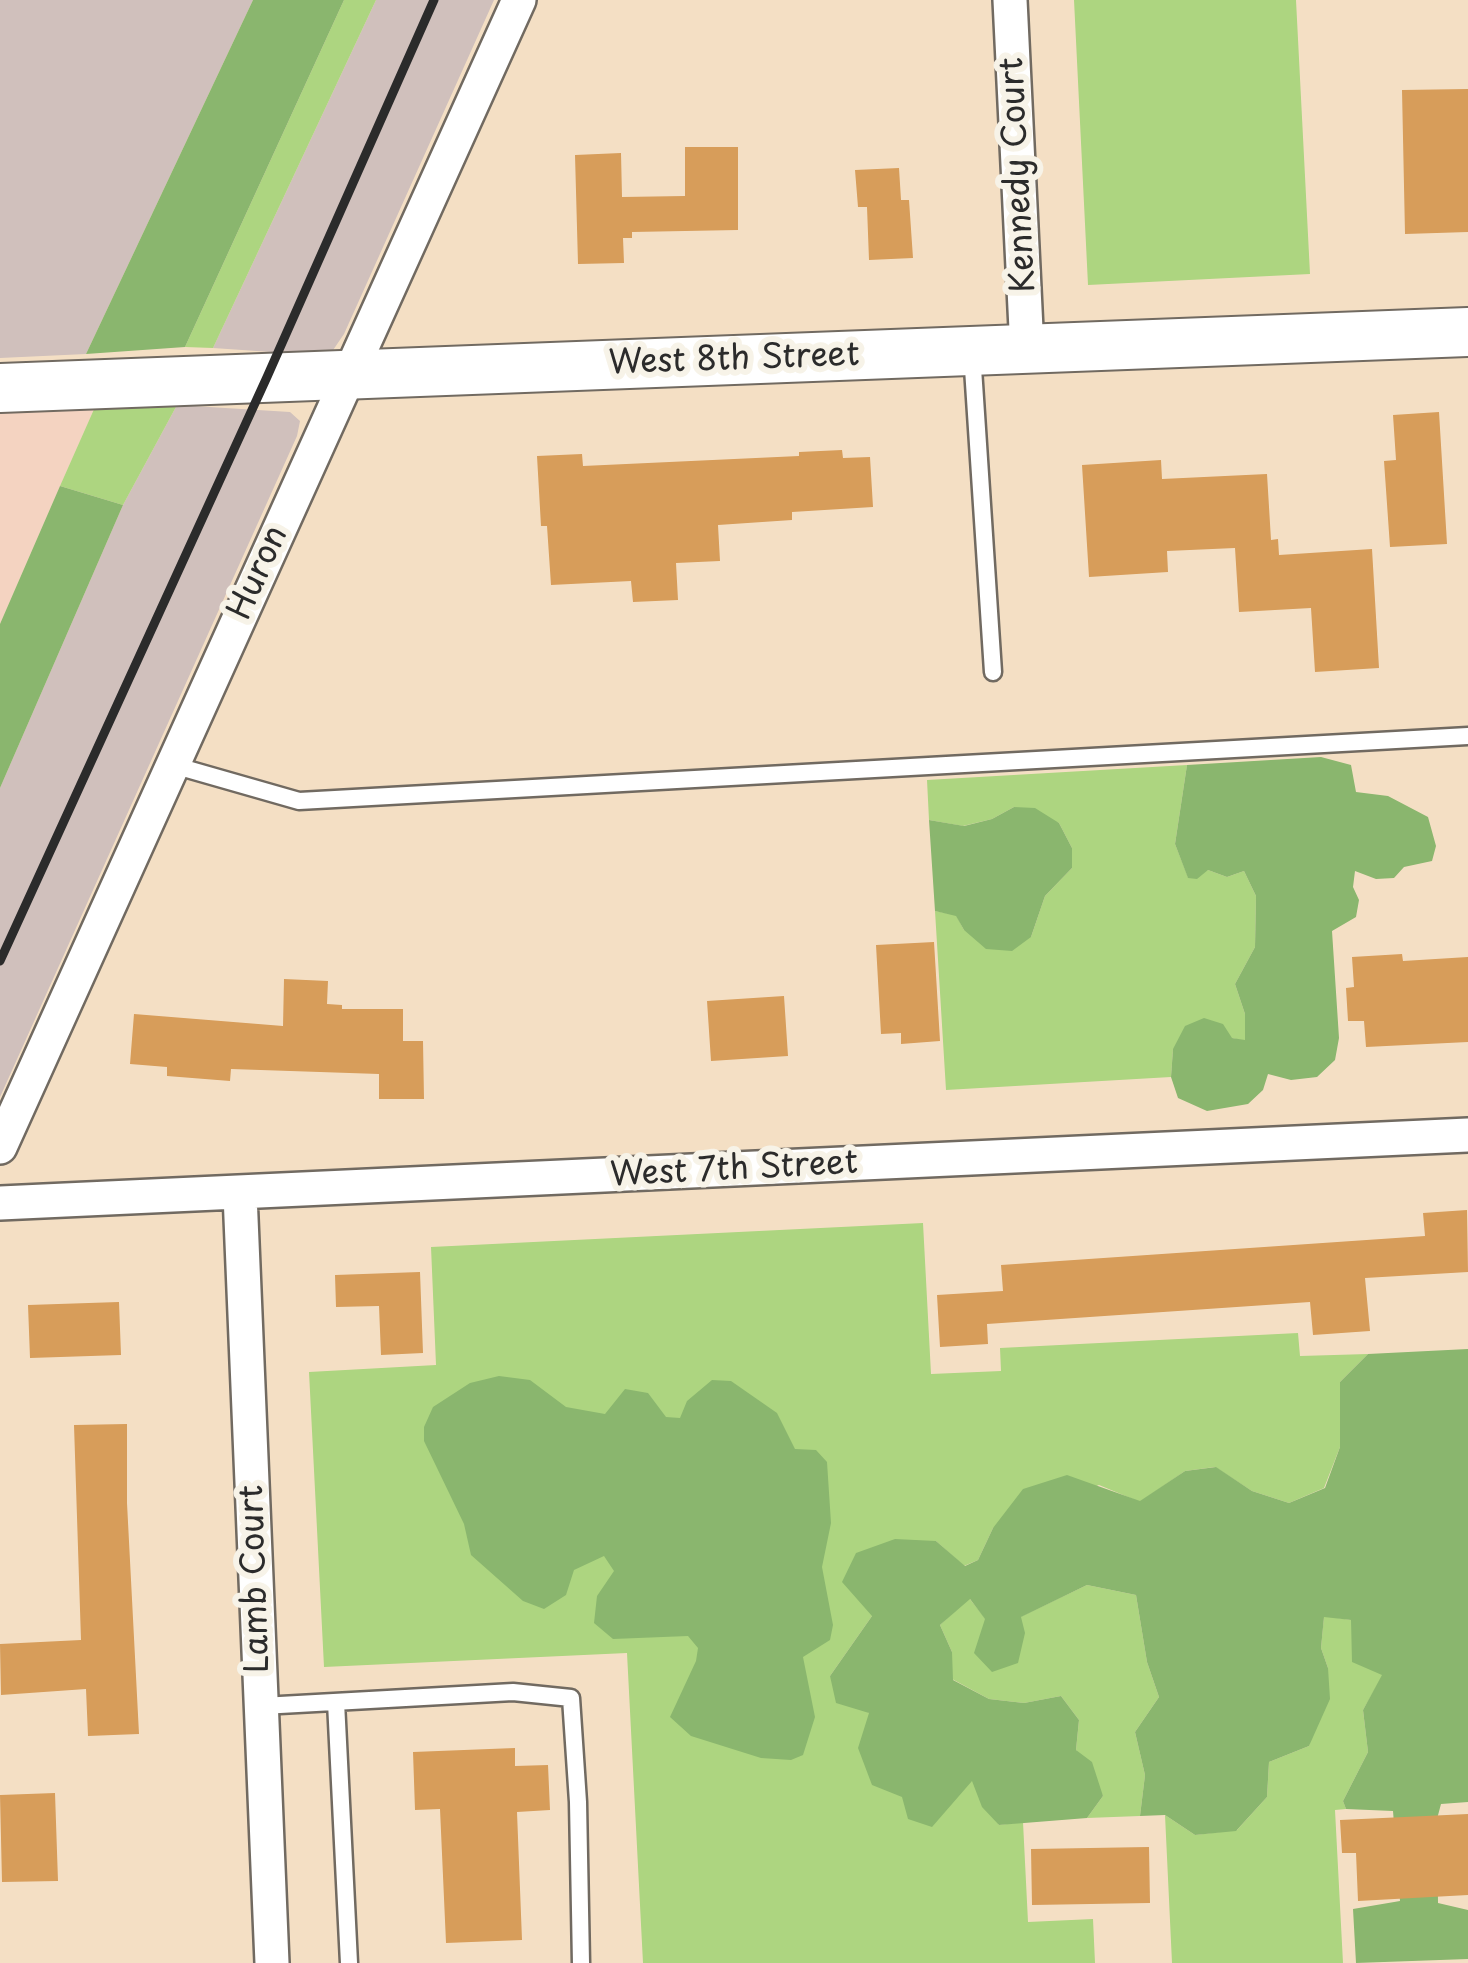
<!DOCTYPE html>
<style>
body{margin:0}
canvas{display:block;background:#f4dfc4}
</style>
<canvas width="1468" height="1963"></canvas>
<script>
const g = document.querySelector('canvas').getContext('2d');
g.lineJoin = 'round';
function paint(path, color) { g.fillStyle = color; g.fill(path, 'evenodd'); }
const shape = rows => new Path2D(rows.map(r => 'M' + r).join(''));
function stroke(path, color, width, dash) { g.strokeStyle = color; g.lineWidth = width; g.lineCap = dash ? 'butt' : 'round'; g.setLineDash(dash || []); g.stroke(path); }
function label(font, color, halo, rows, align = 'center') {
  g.font = font + ' "Playpen Sans",sans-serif'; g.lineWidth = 12; g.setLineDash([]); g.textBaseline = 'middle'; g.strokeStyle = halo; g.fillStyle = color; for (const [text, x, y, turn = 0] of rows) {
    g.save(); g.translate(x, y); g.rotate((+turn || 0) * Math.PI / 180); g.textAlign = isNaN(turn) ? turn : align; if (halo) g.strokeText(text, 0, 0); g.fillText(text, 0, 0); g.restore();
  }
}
paint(shape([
 [95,407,60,486,0,624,0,411]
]), '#f4d3c1');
paint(shape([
 [0,0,253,0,86,354,0,358],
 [376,0,494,0,344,334,329,356,213,348],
 [177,405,290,412,300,421,297,436,0,1097,0,788,123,505]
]), '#d0c0bc');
paint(shape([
 [344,0,376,0,213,348,185,347],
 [1074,0,1296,0,1310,274,1088,285],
 [177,405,123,505,60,486,95,407],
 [1187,765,1175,844,1188,877,1208,870,1227,877,1244,871,1256,896,1255,947,1235,984,1245,1014,1245,1041,1232,1038,1173,1049,1171,1077,946,1090,935,911,956,915,964,930,1031,937,1045,896,1072,868,1072,848,1059,823,1014,807,992,819,963,826,929,820,927,780],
 [923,1223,931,1374,1001,1371,1000,1348,1298,1333,1300,1356,1368,1354,1340,1382,1340,1447,1324,1488,1289,1503,1252,1491,1215,1467,1185,1471,1140,1502,1099,1485,993,1528,978,1560,964,1566,936,1541,872,1616,830,1676,869,1713,973,1780,999,1825,1023,1822,1028,1922,1093,1919,1095,1963,643,1963,627,1653,324,1667,309,1372,436,1365,431,1247],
 [1087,1585,1136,1595,1147,1662,1159,1697,1135,1732,1145,1775,1140,1816,1087,1818,1103,1796,1076,1750,1079,1720,1061,1696,1024,1703,989,1699,952,1679,952,1652,940,1625,969,1598,985,1618,1020,1617],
 [1324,1616,1351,1620,1383,1675,1363,1710,1368,1752,1343,1801,1346,1809,1335,1810,1343,1963,1172,1963,1165,1815,1195,1835,1237,1830,1267,1797,1269,1762,1309,1746,1328,1668,1321,1648]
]), '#add580');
paint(shape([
 [253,0,344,0,185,347,86,354],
 [60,486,123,505,0,788,0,624],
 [1321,757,1351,765,1356,792,1388,796,1428,817,1436,846,1432,861,1404,867,1394,878,1376,879,1355,871,1353,887,1359,900,1356,917,1332,931,1339,1038,1335,1060,1317,1077,1291,1080,1268,1074,1263,1090,1248,1104,1207,1111,1178,1098,1171,1077,1173,1049,1185,1026,1204,1018,1223,1024,1232,1038,1245,1040,1245,1014,1235,984,1255,947,1256,896,1244,871,1227,877,1208,870,1197,879,1188,878,1175,844,1187,765],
 [1014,807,1035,808,1059,823,1072,848,1072,868,1045,896,1031,937,1012,951,986,949,964,930,956,916,935,911,929,820,964,826,992,819],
 [1468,1349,1468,1802,1441,1804,1437,1819,1438,1903,1468,1910,1468,1959,1356,1963,1353,1909,1400,1901,1393,1811,1346,1809,1343,1801,1368,1752,1363,1710,1382,1675,1352,1662,1351,1620,1324,1617,1321,1648,1328,1668,1330,1699,1309,1746,1269,1762,1267,1797,1236,1831,1195,1835,1165,1815,1140,1816,1145,1775,1135,1732,1159,1697,1147,1662,1136,1595,1087,1585,1021,1617,1025,1633,1018,1663,992,1672,974,1653,985,1619,970,1599,940,1625,952,1652,953,1680,989,1699,1024,1703,1061,1696,1079,1720,1076,1750,1092,1762,1103,1796,1087,1818,999,1825,982,1807,972,1781,932,1827,908,1819,902,1797,872,1785,858,1748,869,1713,836,1703,830,1676,872,1616,842,1582,856,1553,895,1539,936,1541,965,1566,978,1560,993,1528,1023,1489,1067,1475,1140,1501,1185,1471,1216,1467,1252,1491,1289,1503,1325,1488,1340,1447,1340,1382,1368,1354],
 [499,1376,530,1380,566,1407,605,1414,625,1389,648,1393,666,1417,680,1418,687,1401,712,1380,731,1381,777,1413,795,1449,816,1450,827,1462,831,1523,822,1567,833,1625,830,1640,803,1657,815,1717,803,1755,791,1760,761,1758,691,1736,670,1717,696,1661,698,1648,688,1636,613,1639,594,1623,597,1596,614,1571,604,1556,574,1570,566,1595,544,1609,523,1601,471,1555,464,1524,424,1441,424,1427,433,1407,470,1383]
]), '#8ab66e');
paint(shape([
 [1468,89,1468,232,1405,234,1402,90],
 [685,147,738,147,738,230,632,232,632,238,623,238,624,263,578,264,575,155,621,153,622,197,685,196],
 [899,168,901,200,909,200,913,258,869,260,867,207,858,207,855,170],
 [1439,412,1447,544,1390,547,1384,461,1396,460,1393,415],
 [842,450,843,458,870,457,873,507,792,512,792,520,718,525,720,561,676,563,678,600,633,602,631,581,551,585,547,526,541,526,537,456,582,454,583,466,799,456,799,452],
 [1161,460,1162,479,1267,474,1271,540,1278,539,1279,555,1372,549,1379,668,1315,672,1311,608,1239,612,1235,548,1167,551,1168,572,1089,577,1082,465],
 [934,942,940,1041,901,1044,901,1033,881,1034,876,945],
 [1402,954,1403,961,1468,957,1468,1042,1366,1047,1364,1021,1348,1021,1346,988,1354,987,1352,957],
 [284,979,328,981,327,1004,342,1005,342,1009,403,1009,403,1041,423,1041,424,1099,379,1099,379,1074,231,1069,230,1081,167,1076,167,1067,130,1064,134,1014,283,1026],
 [784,996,788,1056,711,1061,707,1001],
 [1467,1210,1468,1272,1365,1278,1370,1331,1313,1335,1310,1302,987,1324,988,1344,940,1347,937,1295,1003,1291,1001,1265,1425,1236,1423,1213],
 [420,1272,423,1353,381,1355,379,1306,336,1307,335,1275],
 [119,1302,121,1355,30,1358,28,1305],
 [127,1424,127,1503,139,1734,88,1736,86,1689,1,1695,0,1644,81,1640,74,1425],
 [515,1748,515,1766,548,1765,550,1810,517,1812,522,1940,446,1943,440,1809,415,1810,413,1752],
 [55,1793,58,1881,2,1882,0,1795],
 [1468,1814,1468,1895,1358,1901,1356,1853,1342,1853,1340,1820],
 [1149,1847,1150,1903,1032,1905,1031,1849]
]), '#d79d5a');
const lane = shape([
 [972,353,993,672],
 [173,765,299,801,1468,736],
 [336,1702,349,1963],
 [262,1706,513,1692,571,1698,578,1802,581,1963]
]);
const street = shape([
 [1010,0,1027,350],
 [0,1147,519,0],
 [240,1194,272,1963],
 [0,1203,1468,1135]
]);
const secondary = shape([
 [0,388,1468,332]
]);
stroke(lane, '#716a61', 21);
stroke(street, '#716a61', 38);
stroke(secondary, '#716a61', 52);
stroke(lane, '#fff', 16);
stroke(street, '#fff', 33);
stroke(secondary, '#fff', 48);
stroke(shape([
 [0,961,267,377,434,0]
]), '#2b2b2b', 9);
label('33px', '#2b2b2b', '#f7f3e8', [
 ["Kennedy Court",1019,175,-93],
 ["West 8th Street",734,360,-2],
 ["Huron",259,573,-66],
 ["West 7th Street",734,1170,-3],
 ["Lamb Court",256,1579,-92]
]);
</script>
